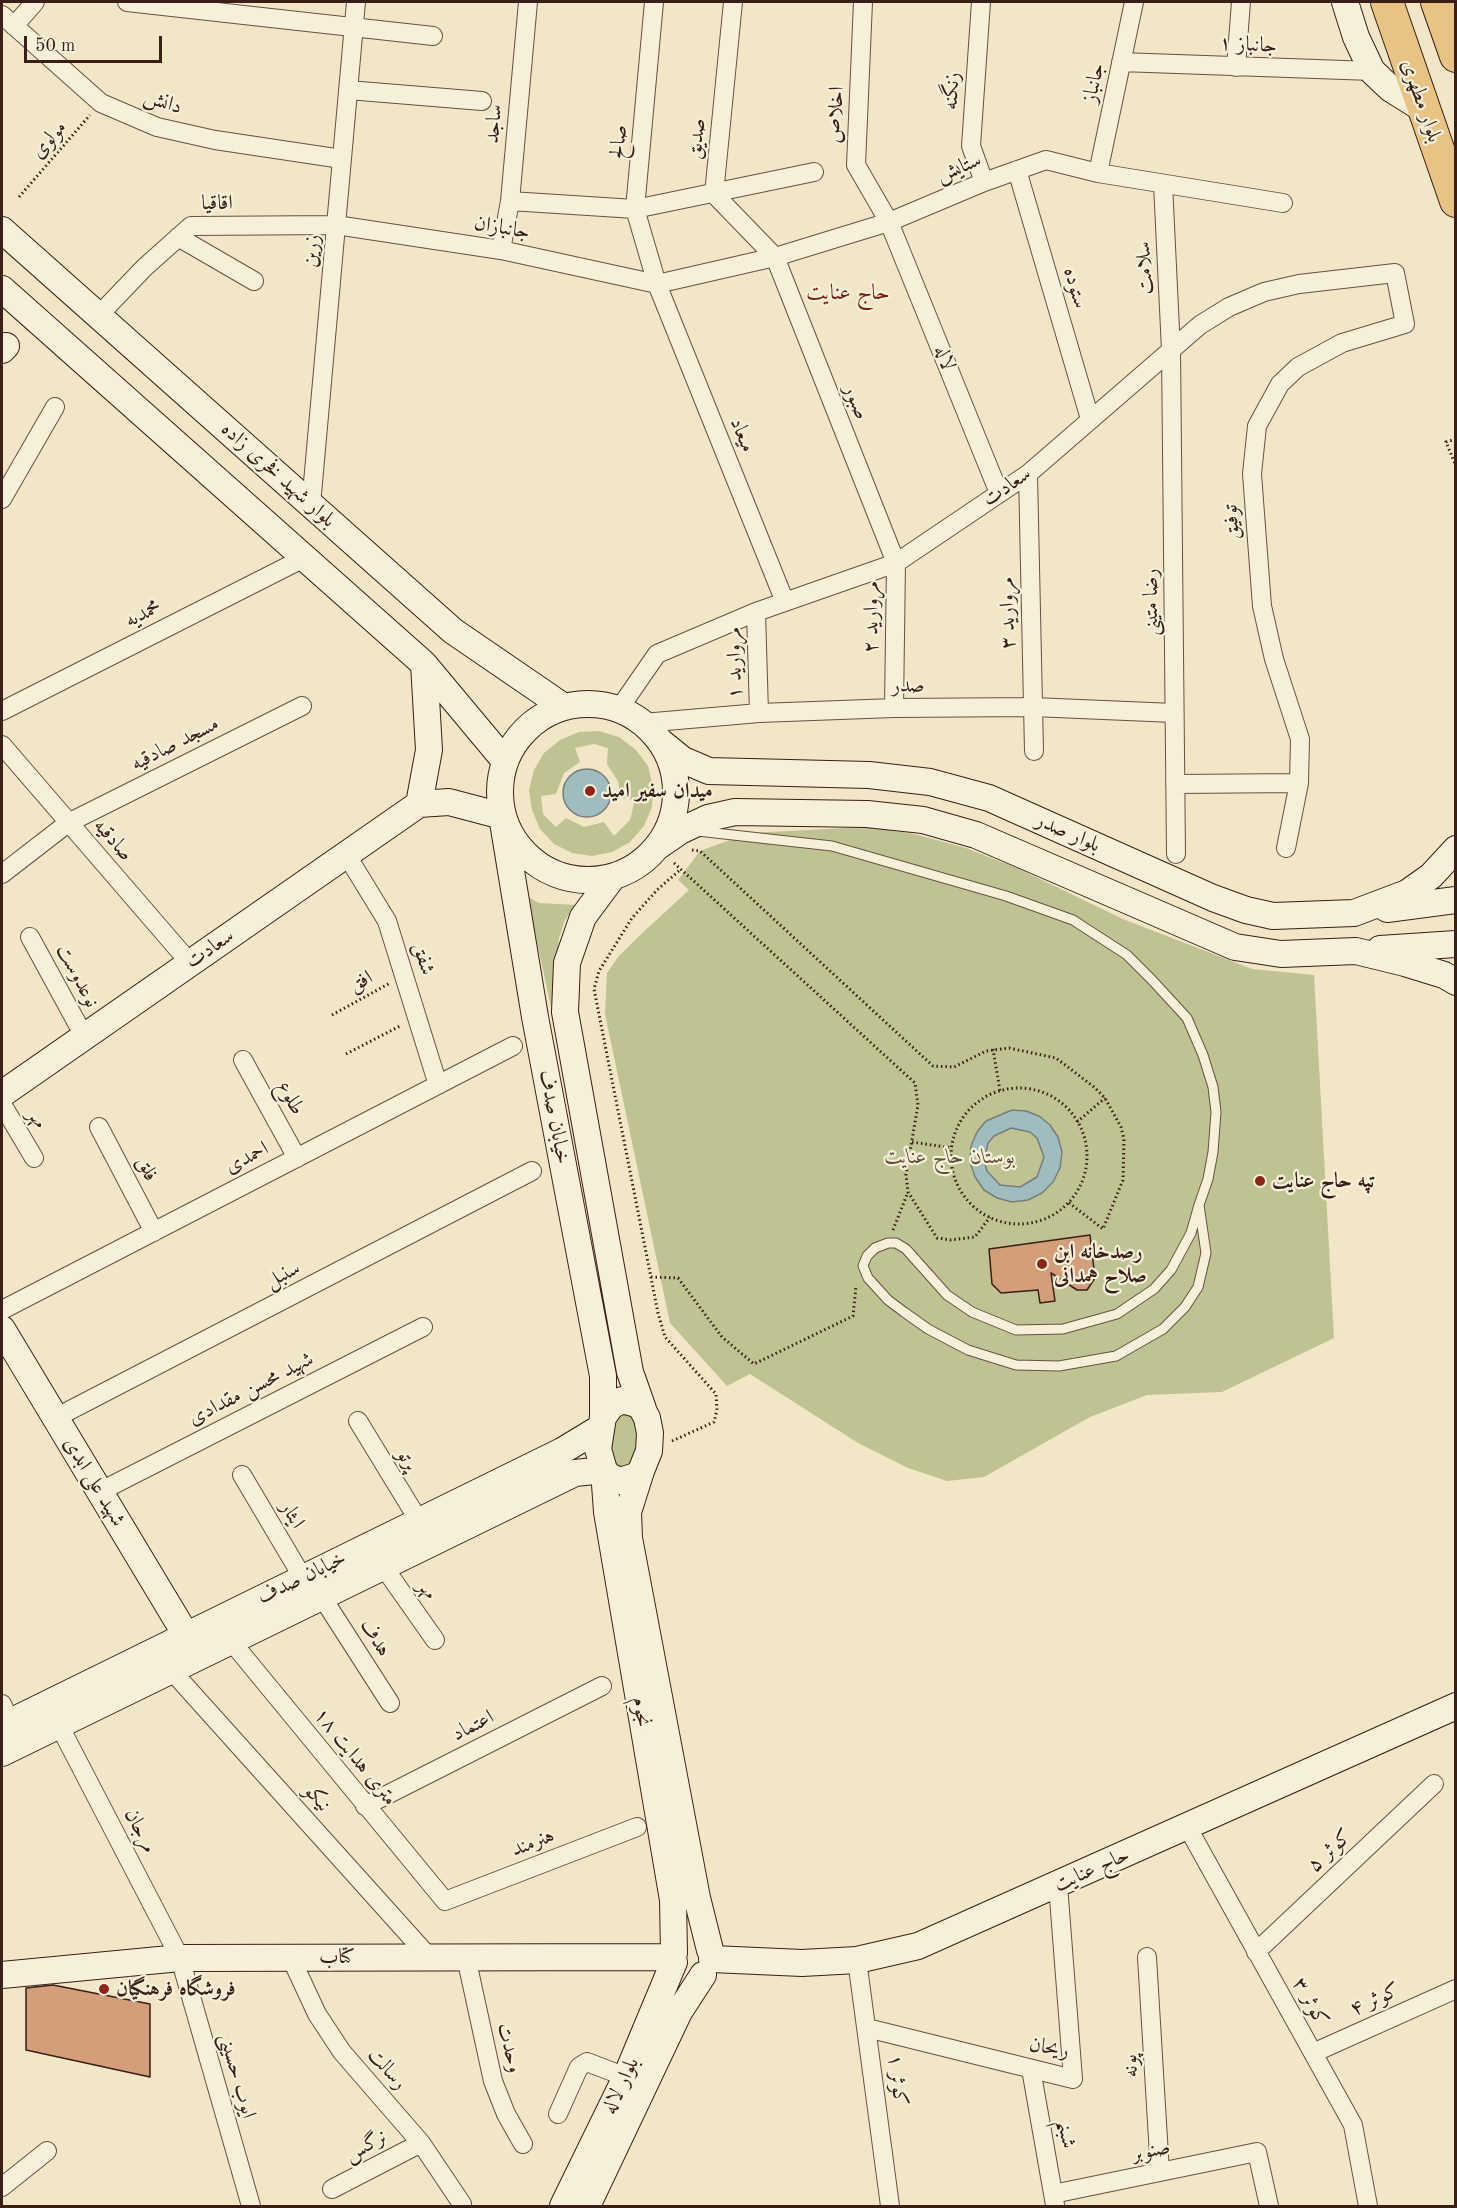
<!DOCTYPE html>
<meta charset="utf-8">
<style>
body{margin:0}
#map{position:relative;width:1457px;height:2208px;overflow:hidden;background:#f1e6c6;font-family:"Old Standard TT",serif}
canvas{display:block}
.frame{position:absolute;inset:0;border:3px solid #391f16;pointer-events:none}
.scale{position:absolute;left:24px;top:36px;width:138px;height:27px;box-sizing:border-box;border:3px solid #391f16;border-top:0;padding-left:8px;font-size:18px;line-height:21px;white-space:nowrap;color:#391f16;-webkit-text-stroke:4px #f6efda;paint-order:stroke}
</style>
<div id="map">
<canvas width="1457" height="2208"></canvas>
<div class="frame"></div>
<div class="scale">50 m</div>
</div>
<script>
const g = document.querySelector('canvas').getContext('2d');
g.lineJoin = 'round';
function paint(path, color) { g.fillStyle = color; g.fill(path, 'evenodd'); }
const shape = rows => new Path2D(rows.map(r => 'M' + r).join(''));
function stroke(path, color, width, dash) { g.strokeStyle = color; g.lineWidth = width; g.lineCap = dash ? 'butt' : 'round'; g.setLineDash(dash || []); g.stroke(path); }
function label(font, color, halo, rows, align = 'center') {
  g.font = font + ' "Old Standard TT",Amiri,serif'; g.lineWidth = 4.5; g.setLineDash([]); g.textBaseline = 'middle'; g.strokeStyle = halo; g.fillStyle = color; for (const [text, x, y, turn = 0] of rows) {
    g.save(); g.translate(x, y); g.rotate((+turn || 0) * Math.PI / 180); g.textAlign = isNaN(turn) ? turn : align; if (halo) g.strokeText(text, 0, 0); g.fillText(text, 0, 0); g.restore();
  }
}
paint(shape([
 [599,731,619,737,636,750,648,766,653,787,652,807,644,826,630,842,612,852,592,856,572,853,554,844,540,829,532,810,529,790,534,770,544,753,560,740,579,732],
 [594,744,608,748,607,764,618,781,621,798,635,800,630,820,614,836,604,822,584,827,566,818,556,827,543,814,541,796,556,794,564,773,580,762,575,748],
 [868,827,914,834,966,848,1017,868,1123,919,1252,969,1314,975,1334,1338,1222,1392,1147,1395,1090,1417,984,1477,947,1481,908,1468,858,1443,750,1374,727,1386,670,1323,605,1014,607,973,618,957,638,937,689,890,678,880,700,851,749,833],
 [527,896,539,903,576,905,565,920,559,938,551,1007],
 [632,1409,640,1436,631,1467,616,1469,607,1442,612,1417]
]), '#bfc392');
const water = shape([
 '563 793a24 24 0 1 1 48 0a24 24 0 1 1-48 0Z',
 [1012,1110,1026,1111,1039,1116,1050,1125,1058,1137,1062,1152,1060,1168,1053,1182,1042,1193,1028,1200,1012,1202,997,1198,984,1190,975,1177,970,1162,971,1146,977,1132,986,1121,1012,1110],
 [1011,1128,1030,1132,1037,1138,1044,1157,1037,1177,1020,1187,1000,1185,987,1171,984,1162,988,1143,994,1136,1011,1128]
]);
paint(water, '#9fbdbf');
stroke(water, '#767e7b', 1.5);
const building = shape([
 [1090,1235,1095,1278,1087,1290,1077,1290,1051,1273,1055,1301,1040,1303,1038,1290,1001,1293,992,1284,989,1249,1090,1235],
 [53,1985,150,2004,150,2077,26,2050,26,1988,53,1985]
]);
paint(building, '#d49e7a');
stroke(building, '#391f16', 1.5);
const lane = shape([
 [697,831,832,846,1006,896,1073,920,1127,955,1152,980,1187,1018,1203,1055,1213,1087,1216,1112,1213,1152,1208,1179,1199,1205,1191,1233,1171,1270,1154,1289,1117,1314,1063,1329,1016,1330,972,1312,947,1295,906,1249,896,1243,888,1243,875,1248,867,1256,863,1266,868,1278,888,1300,904,1312,928,1329,968,1350,1016,1365,1059,1366,1116,1356,1163,1329,1185,1307,1198,1287,1206,1253,1199,1205]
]);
const street = shape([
 [127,2,433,36],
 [654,2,635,209,657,284,785,602],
 [733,2,714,194,775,257,896,563,894,708],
 [863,2,856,165,889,222,999,493],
 [981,2,971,146,984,182],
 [2,15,101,103,157,127,215,140,342,159],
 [14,26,35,2],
 [1121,62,1372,71],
 [1236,67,1241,2],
 [348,90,482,101],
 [1017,170,1090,419],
 [1098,173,1134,2],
 [1163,184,1171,350,1176,854],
 [510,201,635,209,814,172],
 [178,237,254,281],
 [501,250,510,201,528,2],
 [98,316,145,267,191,226,336,225,501,250,657,284,775,257,889,222,984,182,1046,160,1098,173,1283,203],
 [1028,474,1034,751],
 [2,499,55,407],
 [311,505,356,2],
 [756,612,759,713],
 [619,709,657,654,756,612,896,563,1028,474,1200,325,1229,307,1264,292,1299,284,1395,273,1405,324,1342,343,1298,367,1280,384,1257,426,1252,474,1262,606,1274,659,1300,739,1299,783,1286,848],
 [2,711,304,558],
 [643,723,759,713,894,708,1033,707,1174,713],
 [2,745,190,963],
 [1175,784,1299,783],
 [346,854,387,921,438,1085],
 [2,874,68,823,302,706],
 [30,937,84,1036],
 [243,1060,297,1158],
 [2,1104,34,1158],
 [99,1127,154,1232],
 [2,1310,513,1046],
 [55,1418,532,1171],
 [358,1421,419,1521],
 [242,1475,303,1578],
 [99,1492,423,1327],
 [383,1566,435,1640],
 [322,1597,390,1703],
 [231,1641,445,1901,637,1827],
 [171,1670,429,1957],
 [2,1704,10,1721],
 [59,1725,180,1958,251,2206],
 [365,1806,602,1686],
 [1188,1828,1353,2125,1368,2206],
 [1256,1952,1434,1784],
 [290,1956,317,2014,342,2052,421,2143,462,2204],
 [466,1957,493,2081,506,2114,523,2144],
 [1147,1957,1160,2172],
 [857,1960,890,2206],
 [867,2028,1073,2079,1058,1885],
 [1313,2053,1456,1989],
 [1031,2069,1055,2205],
 [558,2114,579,2067,587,2062,626,2077],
 [2,2187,47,2151],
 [332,2189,421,2143],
 [1053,2194,1257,2152,1269,2206]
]);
const secondary = shape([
 [1345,2,1356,37,1372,71,1391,89,1423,109],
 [2,230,453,631,564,707],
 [2,289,424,664,505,761],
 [2,350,6,346],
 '500 792a88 88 0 1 1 176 0a88 88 0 1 1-176 0Z',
 [662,743,683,760,709,771,869,775,930,782,989,798,1213,898,1246,910,1273,916,1354,913,1407,893,1431,876,1456,849],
 [419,804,449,802,502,816,535,1017,603,1376,603,1417],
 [419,804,429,750,424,664],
 [657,847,680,831,708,818,735,812,867,814,923,820,976,835,1235,947,1281,954,1356,951,1405,963,1444,975,1456,982],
 [612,878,583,917,567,963,565,1012,630,1372,643,1409],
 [1387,909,1456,900],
 [1380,949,1456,944],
 [2,1094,419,804],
 [2,1329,186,1635],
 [622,1400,640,1405,647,1418,650,1433,649,1451,641,1471,636,1476,620,1481,609,1476,604,1470,598,1449,603,1417,611,1406,622,1400],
 [641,1471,628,1512,629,1538,697,1898,710,1950],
 [2,1726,562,1451,600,1428],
 [2,1753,575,1473,604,1470,607,1512,673,1900,674,1953],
 [712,1959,802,1963,857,1960,918,1946,1456,1706],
 [2,1975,180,1958,673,1957],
 [563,2206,626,2077,674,1962],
 [587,2206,679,2012,703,1975]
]);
const highway = shape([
 [1387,2,1456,201],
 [1437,2,1456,56]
]);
stroke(lane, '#675142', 11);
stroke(street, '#675142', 20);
stroke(secondary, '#391f16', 28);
stroke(highway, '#391f16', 34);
stroke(shape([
 [19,197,90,115],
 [1456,439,1446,442,1456,466],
 [692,850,700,851,933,1066,954,1067,986,1051,1009,1048,1056,1058,1094,1087,1105,1098,1121,1127,1124,1139,1123,1180,1103,1229,1068,1202],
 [674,863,915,1083,918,1105,906,1175,908,1192,937,1238,950,1240,975,1237,990,1217],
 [332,1015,390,983],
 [993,1049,1000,1091],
 [346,1054,400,1026],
 '951 1156a68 68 0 1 1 136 0a68 68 0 1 1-136 0Z',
 [1077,1122,1105,1098],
 [912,1142,952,1148],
 [893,1230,908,1192],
 [651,1277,678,1278,722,1337,754,1364,853,1316,856,1286],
 [672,1441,714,1422,717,1410,716,1394,665,1337,658,1313,594,989,599,971,632,918,657,890,681,869]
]), '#391f16', 3, [1.5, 3]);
stroke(lane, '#f6efda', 9);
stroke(street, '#f6efda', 18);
stroke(secondary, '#f6efda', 26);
stroke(highway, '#e8c383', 32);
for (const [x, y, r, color] of [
 [590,791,6,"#8f2418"],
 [1260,1181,6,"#8f2418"],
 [1042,1264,6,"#8f2418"],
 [104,1989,6,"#8f2418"]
]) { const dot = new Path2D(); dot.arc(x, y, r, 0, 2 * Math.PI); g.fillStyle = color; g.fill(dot); stroke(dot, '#f6efda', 2); }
label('21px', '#391f16', '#f6efda', [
 ["جانباز ۱",1248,45,3],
 ["جانباز",1094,83,-78],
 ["زنگنه",952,91,-86],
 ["بلوار مطهری",1421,101,71],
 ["دانش",163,102,19],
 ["اخلاص",836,115,-87],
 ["ساجد",494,124,-85],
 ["صدیق",697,139,-84],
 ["مولوی",49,140,-49],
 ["صالح",619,142,-85],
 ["ستایش",959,168,-22],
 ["اقاقیا",217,203],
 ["جانبازان",502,228,10],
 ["زرین",312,251,-85],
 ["سلامت",1145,268,-93],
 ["ستوده",1075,288,74],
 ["لاله",944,358,68],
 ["صبور",856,402,68],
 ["میعاد",742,435,68],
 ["بلوار شهید فخری زاده",278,475,42],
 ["سعادت",1007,487,-35],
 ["توفیق",1232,522,-94],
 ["رضا متینی",1151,602,-90],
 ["مروارید ۳",1008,613,-91],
 ["محمدیه",143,614,-27],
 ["مروارید ۲",872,617,-89],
 ["مروارید ۱",735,663,-91],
 ["صدر",908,686,-1],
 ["مسجد صادقیه",175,744,-27],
 ["بلوار صدر",1068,833,24],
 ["صادقیه",113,840,49],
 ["سعادت",210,949,-35],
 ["شفق",423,959,73],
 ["نوعدوست",77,976,62],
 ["افق",361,982,-29],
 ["طلوع",290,1098,61],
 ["خیابان صدف",554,1117,79],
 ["مهر",37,1119,59],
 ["احمدی",247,1158,-27],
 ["فلق",146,1169,62],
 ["سنبل",283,1275,-27],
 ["شهید محسن مقدادی",251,1389,-27],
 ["پرتو",407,1460,59],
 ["شهید علی ابدی",94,1482,59],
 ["ایثار",292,1515,59],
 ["خیابان صدف",302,1578,-26],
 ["مهر",427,1590,55],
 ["هدف",375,1638,57],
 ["نجوم",641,1712,80],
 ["اعتماد",473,1726,-27],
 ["۱۸ متری هدایت",355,1757,51],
 ["نیکو",317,1798,48],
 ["مرجان",140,1831,63],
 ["هنرمند",533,1843,-21],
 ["کوثر ۵",1330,1851,-43],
 ["حاج عنایت",1092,1870,-24],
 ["کتاب",337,1957],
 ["کوثر ۴",1375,2000,-24],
 ["کوثر ۳",1310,2002,61],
 ["وحدت",509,2048,76],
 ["ریحان",1049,2048,10],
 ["پونه",1131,2066,-94],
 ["رسالت",387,2069,49],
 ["ایوب حسینی",237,2076,74],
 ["کوثر ۱",897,2080,83],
 ["بلوار لاله",621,2086,-65],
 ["شبنم",1066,2134,80],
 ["نرگس",366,2146,-28],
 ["صنوبر",1151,2151,-12]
]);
label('bold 21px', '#391f16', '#f6efda', [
 ["میدان سفیر امید",602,791],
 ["تپه حاج عنایت",1272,1181],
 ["رصدخانه ابن",1054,1252],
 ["صلاح همدانی",1054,1276],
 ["فروشگاه فرهنگیان",116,1989]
], 'left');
label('italic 21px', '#61503b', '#f6efda', [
 ["بوستان حاج عنایت",950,1157]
]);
label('22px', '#7a1f14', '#f6efda', [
 ["حاج عنایت",848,293]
]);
</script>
